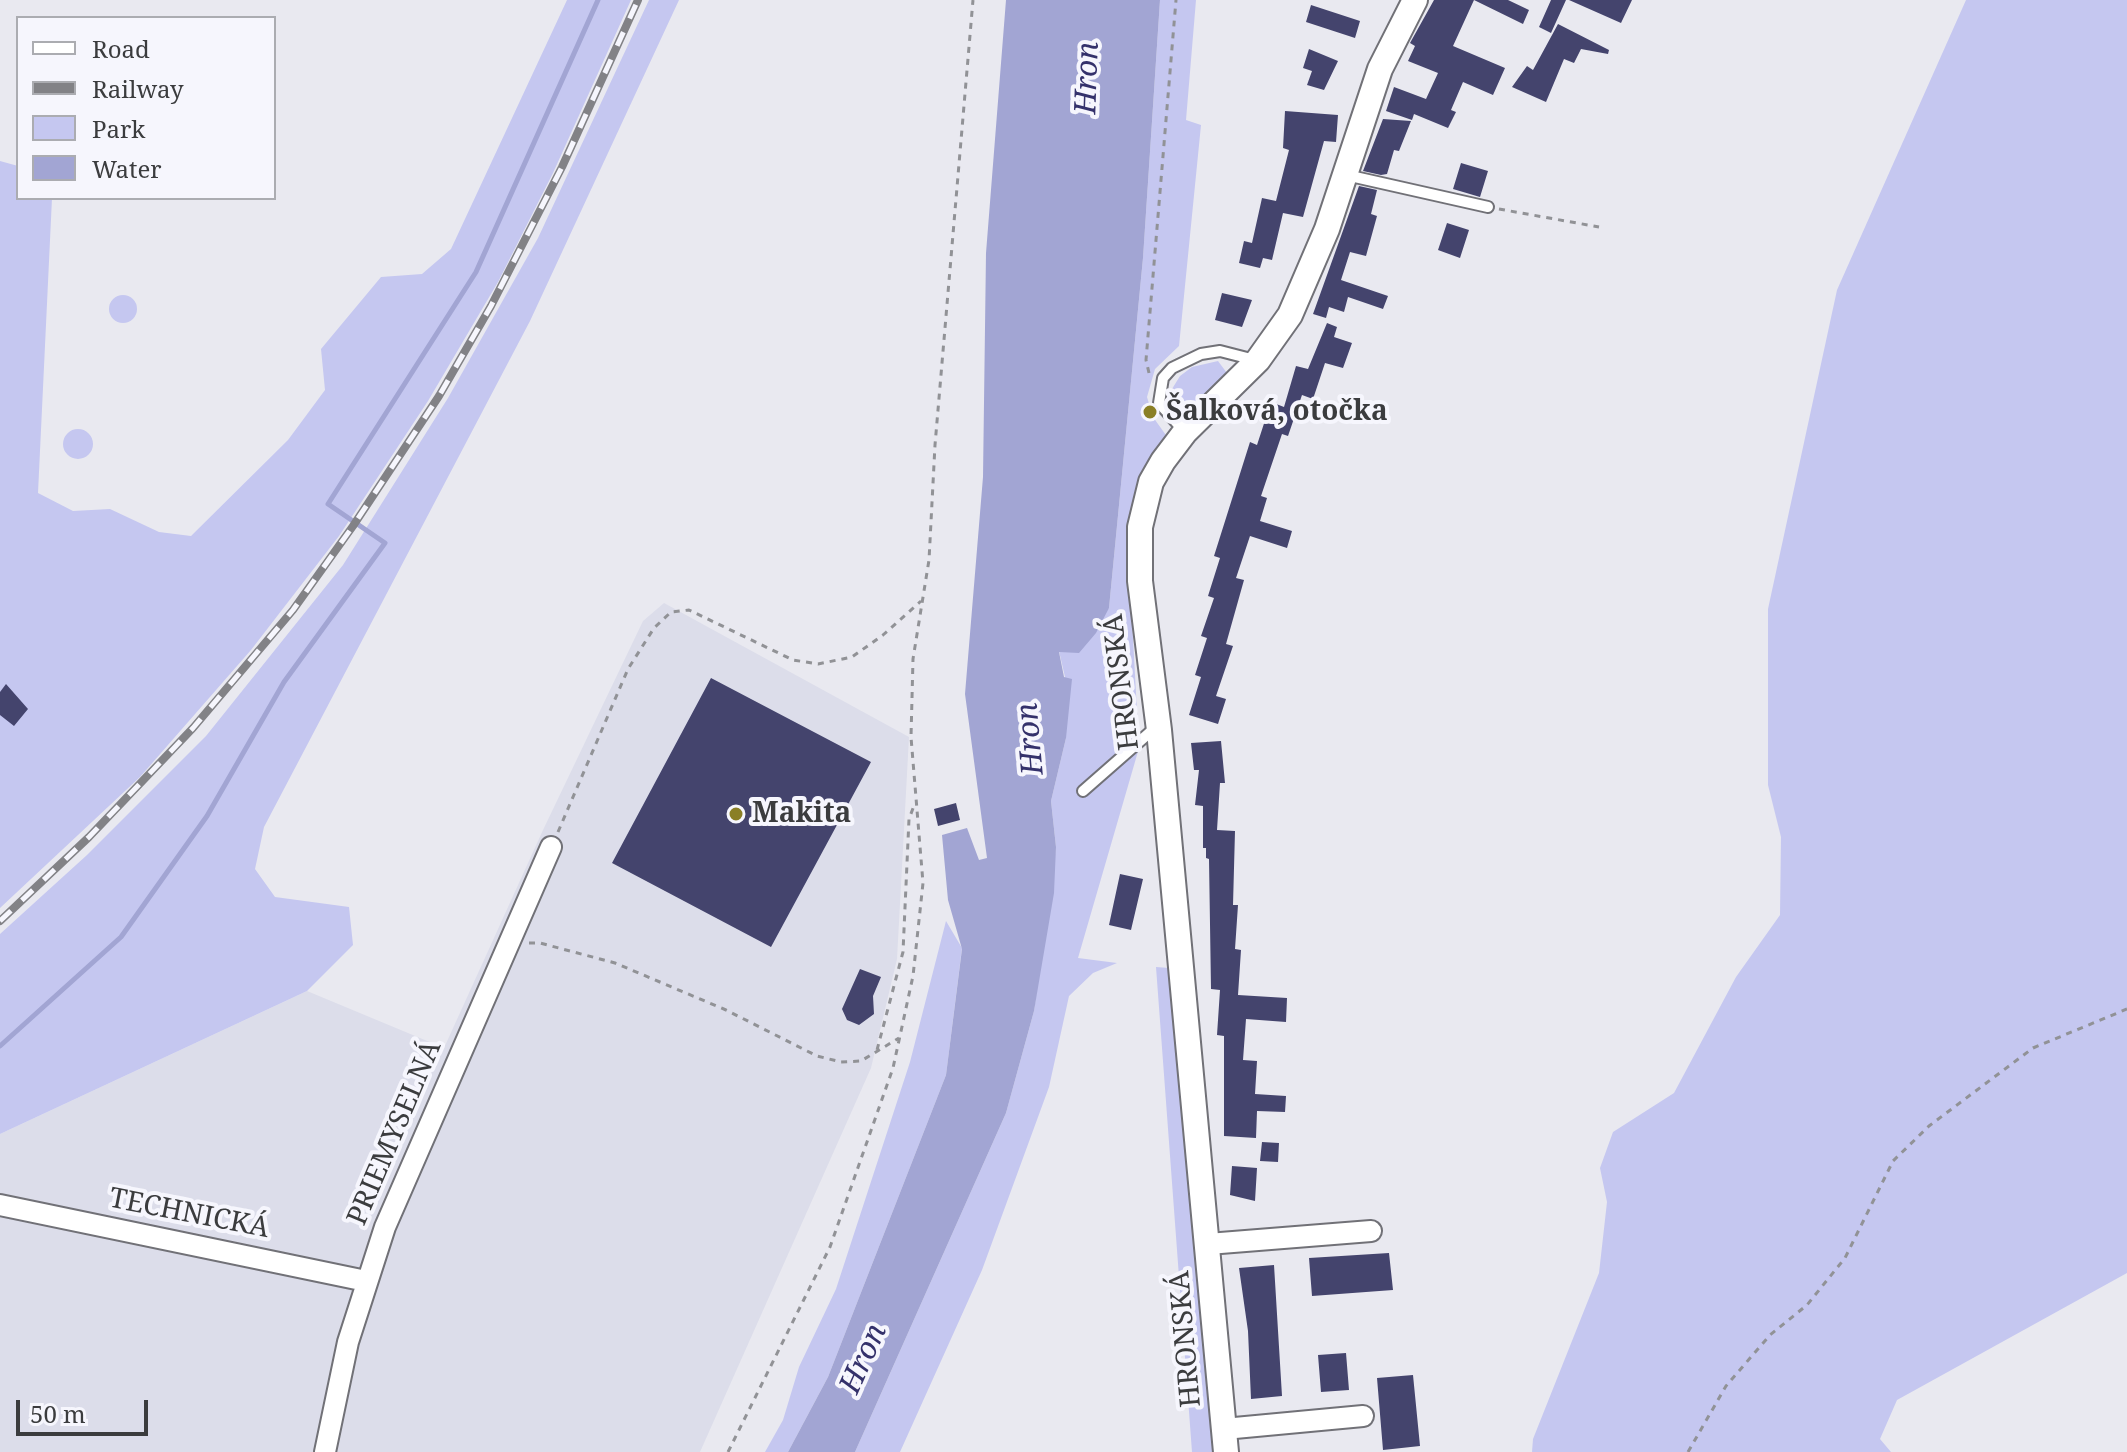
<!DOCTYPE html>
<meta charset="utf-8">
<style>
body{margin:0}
#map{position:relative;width:2127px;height:1452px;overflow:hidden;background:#e9e9f0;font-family:"Noto Serif",serif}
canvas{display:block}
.legend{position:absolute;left:16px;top:16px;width:260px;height:184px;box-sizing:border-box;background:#f6f6fd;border:2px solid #abacb1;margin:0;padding:10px 14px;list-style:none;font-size:24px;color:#3b3c3e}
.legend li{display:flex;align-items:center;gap:16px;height:40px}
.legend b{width:40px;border:2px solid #abacb1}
.scale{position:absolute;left:16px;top:1400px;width:132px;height:36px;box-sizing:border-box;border:4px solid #3b3c3e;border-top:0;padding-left:10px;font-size:24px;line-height:28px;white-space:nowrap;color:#3b3c3e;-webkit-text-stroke:6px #f6f6fd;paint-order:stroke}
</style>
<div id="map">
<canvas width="2127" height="1452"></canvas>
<ul class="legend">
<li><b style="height:10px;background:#fff"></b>Road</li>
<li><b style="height:10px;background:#828286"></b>Railway</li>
<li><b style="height:22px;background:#c5c7f0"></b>Park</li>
<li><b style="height:22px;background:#a2a5d3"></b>Water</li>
</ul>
<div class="scale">50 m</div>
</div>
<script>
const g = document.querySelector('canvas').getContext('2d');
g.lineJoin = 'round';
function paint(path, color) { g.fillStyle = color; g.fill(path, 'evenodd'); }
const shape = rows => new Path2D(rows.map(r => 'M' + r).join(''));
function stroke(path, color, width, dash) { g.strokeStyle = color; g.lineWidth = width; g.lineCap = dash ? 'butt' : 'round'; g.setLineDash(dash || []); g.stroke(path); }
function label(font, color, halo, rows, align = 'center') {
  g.font = font + ' "Noto Serif",serif'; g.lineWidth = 8; g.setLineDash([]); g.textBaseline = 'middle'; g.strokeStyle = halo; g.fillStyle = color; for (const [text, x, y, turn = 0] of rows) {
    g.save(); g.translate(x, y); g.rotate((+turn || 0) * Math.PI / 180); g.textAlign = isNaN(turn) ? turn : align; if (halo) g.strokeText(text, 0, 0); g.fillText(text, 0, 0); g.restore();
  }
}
paint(shape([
 [664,603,909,737,897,959,871,1068,700,1452,0,1452,0,1134,307,991,444,1048,543,830,643,621]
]), '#dcddea');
paint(shape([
 [567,0,631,0,553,173,498,282,428,401,339,536,251,650,140,777,0,908,0,161,18,166,18,198,52,198,38,493,73,511,110,509,159,532,191,536,288,440,325,390,321,349,381,277,422,274,451,249],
 [649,0,679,0,530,321,264,827,255,869,275,897,349,907,353,945,307,991,0,1134,0,934,87,855,206,736,343,565,448,398,538,238],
 [1160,0,1196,0,1186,120,1201,125,1179,346,1155,369,1147,397,1153,417,1168,438,1134,501,1128,547,1139,748,1078,958,1117,963,1093,973,1069,996,1049,1087,982,1270,900,1452,855,1452,1006,1113,1034,1011,1056,847,1051,801,1066,738,1065,677,1059,651,1109,608,1143,258],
 [1966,0,2127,0,2127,1273,1897,1400,1880,1439,1891,1452,1532,1452,1533,1439,1599,1273,1607,1202,1600,1168,1613,1132,1674,1093,1736,977,1780,915,1781,837,1768,785,1768,609,1837,290],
 '109 309a14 14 0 1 1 28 0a14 14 0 1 1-28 0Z',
 [1218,361,1227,373,1204,398,1188,405,1176,401,1172,389,1180,376,1192,367],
 '63 444a15 15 0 1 1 30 0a15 15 0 1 1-30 0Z',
 [946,921,962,948,946,1075,828,1377,788,1452,765,1452,783,1420,799,1367,836,1289,910,1062],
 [1156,967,1169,968,1198,1234,1216,1452,1192,1452]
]), '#c5c7f0');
paint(shape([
 [1006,0,1160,0,1143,258,1109,608,1096,633,1079,653,1059,652,1064,677,1072,679,1066,738,1051,801,1056,847,1054,893,1034,1011,1006,1113,855,1452,788,1452,828,1377,946,1075,962,949,948,900,942,835,967,828,979,860,987,858,965,694,983,477,986,253]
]), '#a2a5d3');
stroke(shape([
 [0,1046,121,937,207,816,284,682,385,543,328,504,476,272,598,0]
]), '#a2a5d3', 5);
paint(shape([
 [1434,0,1508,0,1529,10,1523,24,1474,0,1453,46,1505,68,1493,95,1463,82,1451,110,1456,112,1448,128,1414,114,1412,120,1386,111,1394,87,1426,99,1438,73,1408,61,1415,46,1410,43],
 [1551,0,1566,0,1551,33,1539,27],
 [1569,0,1632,0,1621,23],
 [1311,5,1360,21,1355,38,1306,22],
 [1558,24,1609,50,1608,54,1581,49,1574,63,1564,59,1546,102,1512,87,1527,66,1533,70],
 [1309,49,1338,61,1324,90,1307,85,1312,71,1303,68],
 [1285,111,1338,115,1336,142,1324,141,1303,217,1283,213,1272,260,1263,258,1260,268,1239,263,1244,241,1252,243,1262,198,1276,201,1289,150,1283,148],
 [1383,119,1411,121,1399,151,1394,150,1387,174,1381,175,1363,171],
 [1461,163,1488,171,1480,197,1453,189],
 [1359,186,1377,190,1371,214,1377,216,1366,256,1350,252,1341,280,1388,296,1383,309,1348,297,1344,312,1329,307,1326,318,1313,314],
 [1447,223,1469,230,1460,258,1438,250],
 [1222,293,1252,300,1242,327,1215,320],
 [1327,323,1337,327,1334,337,1352,343,1343,368,1325,363,1313,399,1302,395,1288,436,1282,434,1261,496,1267,498,1260,521,1292,531,1287,548,1250,536,1236,578,1244,580,1226,644,1233,646,1216,696,1226,699,1218,724,1189,715,1201,677,1195,675,1207,638,1201,636,1214,598,1208,596,1220,558,1214,556,1250,442,1257,445,1271,402,1284,407,1296,366,1308,369],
 [711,678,871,762,771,947,612,863],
 [6,684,28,709,14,726,0,715,0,692],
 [1221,741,1225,783,1220,783,1217,830,1235,831,1233,905,1238,905,1235,949,1241,950,1238,995,1287,998,1286,1022,1246,1019,1243,1060,1257,1061,1255,1094,1286,1096,1285,1112,1257,1111,1256,1138,1224,1136,1224,1036,1217,1035,1220,990,1211,989,1209,859,1206,858,1206,848,1203,848,1203,806,1195,805,1199,770,1194,770,1191,743],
 [956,803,960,820,938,826,934,809],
 [1120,874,1143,879,1131,930,1109,925],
 [860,969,881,977,873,996,874,1014,859,1025,847,1020,842,1009],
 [1262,1142,1279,1143,1278,1162,1260,1161],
 [1232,1166,1257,1168,1255,1201,1230,1195],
 [1389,1253,1393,1290,1312,1296,1309,1258],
 [1274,1265,1282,1396,1251,1399,1248,1331,1239,1268],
 [1346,1353,1349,1390,1321,1392,1318,1355],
 [1413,1375,1420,1446,1383,1450,1377,1378]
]), '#44446d');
const service = shape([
 [1346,175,1488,207],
 [1184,431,1159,403,1163,378,1172,368,1201,354,1220,351,1255,360],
 [1083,791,1156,727]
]);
const minor = shape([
 [0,1205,366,1281],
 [1208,1244,1371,1231],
 [1224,1429,1363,1416],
 [325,1452,348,1342,385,1227,551,847]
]);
const tertiary = shape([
 [1226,1452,1159,730,1140,581,1140,527,1151,482,1163,461,1185,432,1258,360,1290,315,1327,229,1380,69,1415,0]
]);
stroke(service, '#717177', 14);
stroke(minor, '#717177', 24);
stroke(tertiary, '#717177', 28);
stroke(shape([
 [1499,209,1599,227],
 [1149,373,1146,360,1176,0],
 [558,832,628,669,654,628,671,612,689,610,793,660,818,664,852,657,883,635,921,601],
 [529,943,540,943,615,963,726,1010,817,1056,841,1062,861,1061,899,1038],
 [877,1050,903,952,909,819,915,803],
 [728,1452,830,1247,893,1068,913,976,923,883,911,737,913,659,929,560,935,445,973,0],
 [1688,1452,1726,1386,1770,1335,1807,1305,1845,1258,1893,1161,1929,1126,2033,1048,2127,1009]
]), '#919296', 3, [6, 6]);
stroke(service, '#fff', 10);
stroke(minor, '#fff', 20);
stroke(tertiary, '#fff', 24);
const rail = shape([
 [0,921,89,837,193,728,293,610,353,526,439,396,491,306,562,167,638,0]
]);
stroke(rail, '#828286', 8);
stroke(rail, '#f6f6fd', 5, [15]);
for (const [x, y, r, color] of [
 [1150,412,8,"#8a7f26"],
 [736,814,8,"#8a7f26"]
]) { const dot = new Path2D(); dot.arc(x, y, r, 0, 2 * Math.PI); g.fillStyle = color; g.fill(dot); stroke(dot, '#f6f6fd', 3); }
label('bold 28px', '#3b3c3e', '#f6f6fd', [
 ["Šalková, otočka",1166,412],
 ["Makita",752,814]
], 'left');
label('28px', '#3b3c3e', '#f6f6fd', [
 ["HRONSKÁ",1122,682,-97],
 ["PRIEMYSELNÁ",395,1133,-67],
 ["TECHNICKÁ",189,1214,11],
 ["HRONSKÁ",1186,1339,-95]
]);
label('italic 30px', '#34316b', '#f6f6fd', [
 ["Hron",1088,78,-88],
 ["Hron",1031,739,-95],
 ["Hron",864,1359,-66]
]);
</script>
